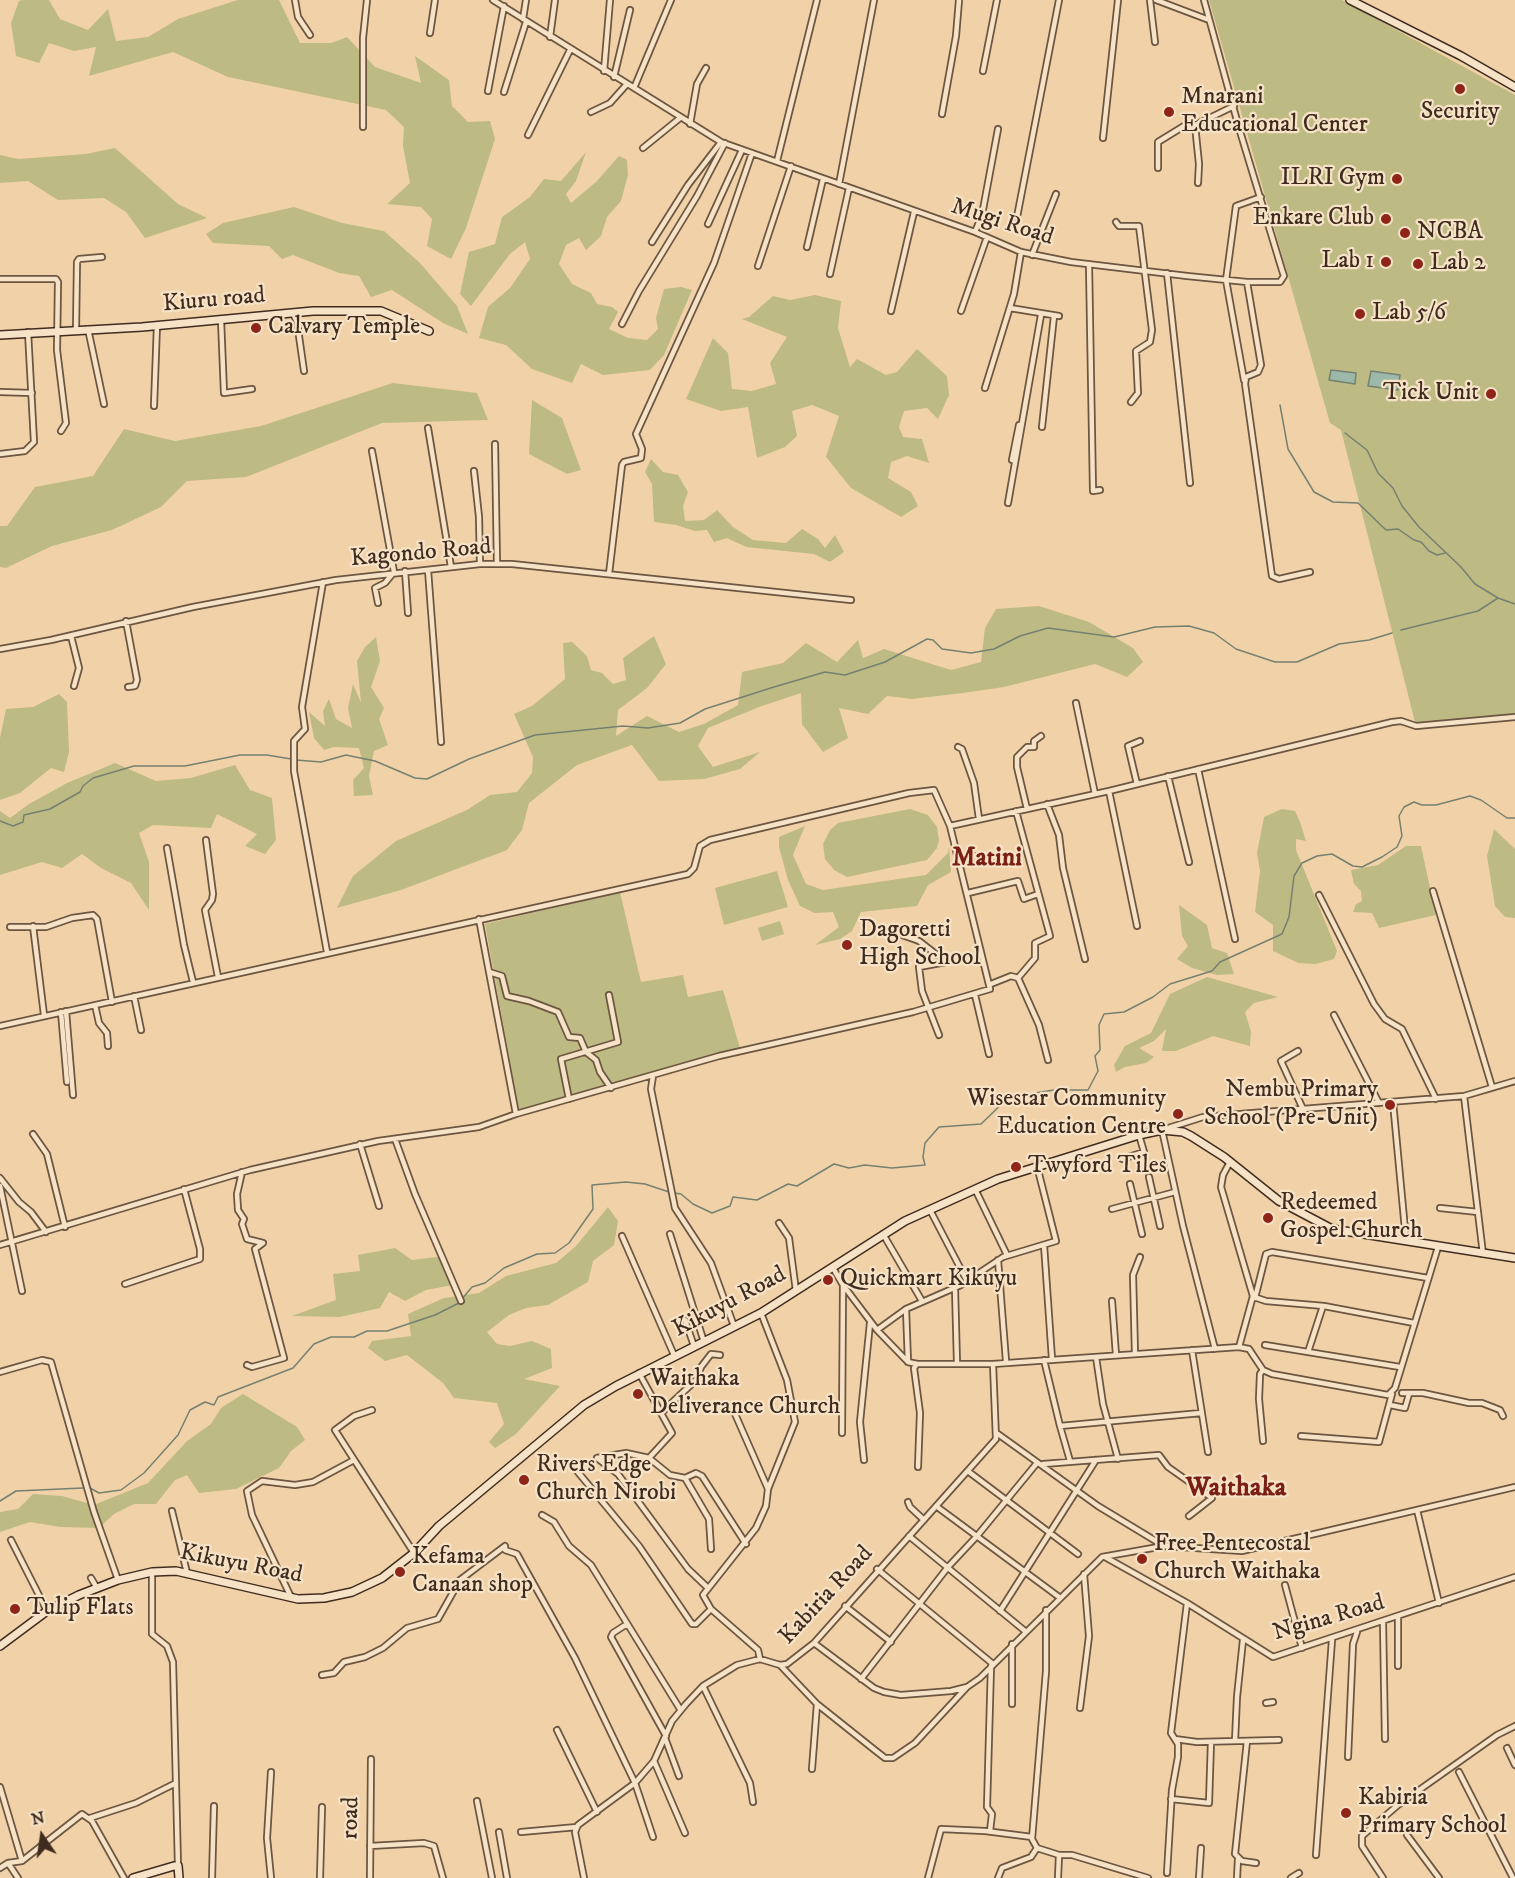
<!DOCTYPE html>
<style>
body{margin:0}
#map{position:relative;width:1515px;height:1878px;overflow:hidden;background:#f1d2a8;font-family:"IM FELL DW Pica",serif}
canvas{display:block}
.north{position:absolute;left:12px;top:1806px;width:60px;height:60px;-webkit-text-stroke:4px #f6e2c6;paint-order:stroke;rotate:347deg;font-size:16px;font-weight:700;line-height:24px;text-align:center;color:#3f2c1f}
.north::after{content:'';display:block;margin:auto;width:21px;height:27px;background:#3f2c1f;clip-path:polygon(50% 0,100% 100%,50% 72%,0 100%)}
</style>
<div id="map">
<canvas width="1515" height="1878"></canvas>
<div class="north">N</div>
</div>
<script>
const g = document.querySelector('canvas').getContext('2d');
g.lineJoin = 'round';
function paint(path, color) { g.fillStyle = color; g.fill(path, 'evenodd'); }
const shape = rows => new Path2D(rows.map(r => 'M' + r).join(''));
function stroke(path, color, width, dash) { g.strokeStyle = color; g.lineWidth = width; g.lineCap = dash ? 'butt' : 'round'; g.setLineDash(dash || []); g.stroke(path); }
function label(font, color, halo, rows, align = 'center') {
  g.font = font + ' "IM FELL DW Pica",serif'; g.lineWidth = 4.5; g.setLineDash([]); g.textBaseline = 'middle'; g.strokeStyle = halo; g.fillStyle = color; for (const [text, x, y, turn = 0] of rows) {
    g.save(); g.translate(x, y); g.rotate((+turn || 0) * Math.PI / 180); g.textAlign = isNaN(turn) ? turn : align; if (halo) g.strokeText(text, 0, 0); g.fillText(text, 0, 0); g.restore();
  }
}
paint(shape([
 [22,0,49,0,60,19,88,30,108,9,116,41,148,37,178,19,238,0,279,0,300,43,331,43,347,37,375,67,421,83,415,56,449,80,452,106,468,122,490,121,495,139,466,228,451,259,427,246,432,219,421,207,387,204,410,183,403,146,404,127,386,110,228,77,173,52,89,76,96,47,74,51,49,43,39,63,16,56,11,23,19,1],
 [1209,0,1342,0,1515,95,1515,715,1417,730,1341,430,1330,423],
 [115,148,178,204,207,218,145,238,126,212,104,198,58,200,28,181,0,183,0,155,18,159,86,154],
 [586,152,576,181,566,194,571,203,597,181,619,156,627,160,628,175,621,201,607,217,601,236,586,250,579,238,566,245,559,264,572,284,591,293,597,304,612,307,618,312,609,329,628,338,647,340,658,329,656,318,664,289,681,287,692,290,664,355,650,370,603,375,581,364,572,383,532,369,506,345,479,338,488,307,510,288,530,259,525,242,510,254,471,306,460,294,469,252,495,244,502,217,530,197,544,179,561,181],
 [294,207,342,223,384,231,420,263,457,306,468,334,443,323,392,290,371,297,359,276,339,273,293,255,282,259,269,246,213,243,206,234,223,223],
 [815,295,841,301,838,328,850,367,857,359,886,375,897,372,917,349,947,376,949,395,938,419,927,408,904,411,899,427,903,437,922,439,929,463,907,456,891,462,888,478,911,492,918,506,901,517,851,488,826,457,839,416,812,405,792,411,797,436,785,447,757,458,748,407,721,411,686,399,713,338,728,353,732,389,752,391,776,384,770,363,787,337,742,319,749,317,773,296,790,300],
 [393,383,477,393,488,420,382,423,246,477,187,481,161,507,112,530,52,546,6,568,0,567,0,526,7,526,35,487,93,476,124,429,175,441,261,426],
 [532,400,562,418,581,470,567,474,529,454],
 [651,459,663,472,678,475,688,492,683,506,685,521,704,520,717,510,733,527,753,540,786,543,802,529,818,539,825,548,835,535,844,552,830,562,814,554,746,547,727,538,714,542,707,530,695,531,676,525,654,522,652,484,645,472],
 [1039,606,1089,622,1133,648,1143,662,1127,677,1095,664,1004,687,963,693,912,699,887,696,868,714,839,708,848,738,823,752,802,724,801,693,759,707,708,728,698,746,713,767,760,752,740,769,704,779,659,781,632,745,577,765,529,803,522,830,507,850,401,890,337,908,353,876,396,841,467,810,490,795,517,792,532,773,533,757,514,714,532,706,565,679,563,643,572,642,587,656,591,670,602,673,613,684,626,680,623,658,654,636,666,664,647,688,618,710,616,736,647,716,679,732,704,724,738,705,742,672,783,663,806,643,837,662,858,640,863,658,884,649,951,670,981,662,985,628,996,609],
 [376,637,380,661,371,687,384,708,379,719,388,745,374,751,369,776,373,795,354,796,353,780,364,768,359,748,334,747,324,750,314,738,309,712,325,726,323,711,329,699,336,719,352,728,348,708,353,684,361,703,357,661,365,647],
 [59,694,67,702,69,752,64,772,51,768,20,793,0,800,0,738,6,709,33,707],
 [115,763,156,781,191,778,235,765,250,790,272,798,276,840,265,854,245,846,257,834,217,814,211,828,153,825,139,833,149,862,149,910,131,883,101,868,82,854,62,868,42,862,0,875,0,811,10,818,29,804,67,783],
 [910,809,928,815,937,827,939,840,937,848,927,860,847,877,834,870,825,859,823,844,830,830,838,823],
 [1282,809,1295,811,1300,822,1306,841,1296,839,1296,850,1337,951,1334,959,1316,964,1298,963,1273,951,1273,925,1255,912,1260,871,1257,853,1264,817],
 [805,826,793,855,806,884,823,890,926,875,948,853,949,847,951,872,928,885,917,906,861,912,852,931,840,939,815,945,839,927,833,912,815,913,800,906,788,880,779,847,779,837],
 [1494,829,1515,849,1515,918,1505,917,1495,906,1487,856],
 [1406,846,1421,846,1436,915,1379,928,1372,913,1353,912,1356,904,1362,901,1361,891,1354,884,1351,870,1378,865],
 [777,871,788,907,724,925,715,888],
 [620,892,641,982,683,975,688,997,723,990,740,1048,519,1110,485,924],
 [1179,905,1207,925,1212,948,1227,953,1234,974,1217,975,1192,968,1177,959,1188,946,1182,936],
 [780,921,784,934,762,941,758,928],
 [1207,977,1278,997,1254,1003,1245,1012,1251,1032,1250,1046,1213,1036,1176,1051,1162,1051,1166,1029,1154,1041,1139,1048,1154,1057,1146,1063,1125,1067,1116,1072,1114,1065,1125,1046,1151,1033,1170,994],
 [608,1207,618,1221,614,1245,593,1261,588,1282,548,1305,526,1308,509,1315,487,1332,497,1344,510,1346,532,1341,551,1349,552,1368,524,1379,560,1386,516,1434,495,1448,489,1442,504,1424,497,1403,454,1398,443,1383,407,1355,385,1361,368,1348,372,1341,411,1336,408,1314,444,1298,479,1293,506,1276,556,1263,576,1246],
 [395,1248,412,1260,444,1256,453,1285,426,1290,405,1301,389,1292,380,1308,340,1317,292,1316,336,1300,333,1274,360,1271,358,1255],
 [243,1394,297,1427,305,1440,291,1451,279,1468,236,1489,199,1493,187,1475,175,1480,156,1504,134,1504,114,1514,99,1528,60,1527,30,1522,0,1532,0,1512,18,1509,33,1494,62,1496,94,1505,148,1483,187,1441,211,1424,221,1408]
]), '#beba84');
const water = shape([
 [1331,370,1356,373,1355,384,1329,380,1331,370],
 [1371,371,1400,375,1398,390,1368,386,1371,371]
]);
paint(water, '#9bb8a8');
stroke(water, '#768071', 1.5);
stroke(shape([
 [1280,405,1288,449,1314,492,1333,502,1358,503,1386,530,1398,529,1414,540,1421,542,1429,551,1437,555,1445,553],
 [1345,433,1367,450,1378,473,1393,488,1402,506,1419,527,1461,567,1475,584,1498,598],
 [1401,630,1478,611,1498,598,1515,604],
 [296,760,321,762,346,755,375,761,415,778,427,779,469,759,535,735,623,726,648,728,680,723,705,709,774,687,825,672,845,675,885,662,927,639,933,640,942,649,971,653,994,649,1020,636,1048,628,1114,637,1155,627,1189,626,1214,633,1236,649,1275,662,1297,662,1339,644,1369,640,1392,633],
 [0,821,13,826,23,822,24,815,50,809,80,792,83,786,93,778,134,766,185,766,240,755,267,755,291,759],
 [674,1193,681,1194,693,1204,712,1213,730,1206,733,1197,757,1200,788,1184,797,1186,834,1164,849,1168,865,1165,892,1168,925,1165,923,1157,925,1143,939,1127,981,1124,1009,1097,1054,1090,1088,1090,1098,1071,1095,1056,1100,1050,1099,1025,1104,1014,1124,1012,1153,997,1170,984,1212,971,1220,962,1282,934,1289,917,1294,876,1302,863,1317,856,1332,854,1353,866,1362,867,1382,857,1397,847,1402,836,1399,816,1404,807,1414,802,1422,805,1436,805,1470,796,1481,800,1507,818,1515,818],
 [462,1299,472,1287,485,1283,504,1268,537,1254,555,1253,569,1243,593,1209,592,1185,626,1182,645,1184,669,1192],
 [90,1488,99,1493,121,1490,144,1473,178,1435,190,1410,205,1402,214,1405,218,1397,293,1368,314,1344,331,1337,354,1337,367,1331,387,1331,435,1315,459,1303],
 [0,1501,16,1491,83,1488]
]), '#768071', 1.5);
const street = shape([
 [295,0,298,17,310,35],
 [493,0,721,142,975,232,1021,252,1071,262,1187,276,1247,282,1280,282,1284,276,1282,270,1239,128,1204,0],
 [1150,0,1155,42],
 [1156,0,1209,20],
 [523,19,526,0],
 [430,33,435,0],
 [550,37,555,0],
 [604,71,610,0],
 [983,71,997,0],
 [614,77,630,10],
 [634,88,671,0],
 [488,91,504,6],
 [504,92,526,22],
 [591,112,610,103,627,84],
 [942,114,956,36,959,0],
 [690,124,697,84,706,68],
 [1195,125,1199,164,1198,183],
 [363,127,363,38,367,0],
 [528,135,570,50],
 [1103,138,1118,0],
 [643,148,680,118],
 [777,161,817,0],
 [1158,168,1158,142,1184,126,1195,125,1234,106],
 [839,184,874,0],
 [1017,217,1059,0],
 [1116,222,1119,226,1139,226,1152,330,1150,342,1136,351,1138,393,1131,402],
 [708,224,742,150],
 [975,232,982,215,998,129],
 [652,242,688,185,721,142],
 [807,247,823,179],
 [1032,255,1056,194],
 [1089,264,1093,491,1100,490],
 [758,266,791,166],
 [1167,273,1190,483],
 [830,274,849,188],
 [0,279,56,279,58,282,57,350,66,423,61,431],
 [1247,282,1261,365,1258,372,1246,377,1245,384,1272,576,1279,579,1310,572],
 [1010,308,1059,316],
 [891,311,914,212],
 [961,311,987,237],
 [293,313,297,322,304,371],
 [221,320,224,393,252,389],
 [622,324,639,291,697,196,725,143],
 [88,329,104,404],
 [76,330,77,262,79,259,102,257],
 [1244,380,1226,280,1236,206,1261,197],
 [985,388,1014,294,1021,252],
 [0,392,32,393],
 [154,406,157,325],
 [1042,427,1054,316],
 [428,428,451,567],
 [495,444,497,564],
 [372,451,394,572,385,583,375,588,378,603],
 [0,454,25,451,34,442,28,332],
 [1012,460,1019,425],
 [474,471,479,517,480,564],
 [1008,503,1041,315],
 [428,570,441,742],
 [405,571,408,613],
 [609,574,622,465,624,462,641,458,642,449,636,434,714,263,752,153],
 [323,582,302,707,305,729,294,741,294,771,327,952],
 [126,621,137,680,135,686,128,687],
 [71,636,79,668,74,686],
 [0,649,51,640,193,607,336,580,480,564,512,564,851,600],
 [1076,703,1095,794],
 [958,747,962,749,974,783,979,819],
 [1198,769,1235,939],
 [1168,776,1189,862],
 [1137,784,1128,746,1140,741],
 [1109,791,1137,926],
 [1047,804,1059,835,1063,868,1085,959],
 [1027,809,1017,767,1017,757,1027,747,1034,747,1034,741,1041,736],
 [1016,811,1050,936,1035,943,1035,958,1018,978],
 [206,840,213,894,212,900,205,910,218,977],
 [167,848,184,945,193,982],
 [959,858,971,856,994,857],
 [1433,891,1492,1087],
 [968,893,1018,881,1024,899,1038,894],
 [1319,895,1374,1004,1385,1019,1402,1029,1436,1099],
 [479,919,516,1114,719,1056,913,1012,990,989,950,826,1109,791,1392,722,1401,721,1416,726,1515,717],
 [33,926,44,1015],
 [10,927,46,927,72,918,93,915,97,919,112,1002],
 [902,935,919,941,946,962,919,967,922,991,939,1035],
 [489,972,502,976,507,996,529,1001,558,1012,569,1037,580,1038,586,1052,596,1060,600,1072,611,1088],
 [991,984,1011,976,1018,978,1039,1025,1048,1060],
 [975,995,989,1054],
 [134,996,141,1030],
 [95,1005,99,1023,107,1033,108,1046],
 [66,1011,73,1095],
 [61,1012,67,1082],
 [1334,1015,1379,1103],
 [0,1026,688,874,694,868,700,846,710,840,909,793,934,790,950,826],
 [1298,1051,1281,1061,1303,1109],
 [653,1076,651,1089,675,1208,711,1263,734,1326],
 [1464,1096,1483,1254],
 [569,1099,561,1059,618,1042,609,995],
 [1393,1102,1406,1240],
 [33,1134,47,1154,65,1227],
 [395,1139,415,1194,461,1301],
 [360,1144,379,1206],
 [1122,1159,1144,1152,1139,1135],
 [1230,1162,1223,1175,1221,1187,1253,1296,1239,1347],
 [242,1172,237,1194,238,1210,244,1219,242,1224,247,1239,263,1243,255,1249,284,1358,252,1367,247,1365],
 [1149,1177,1160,1226],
 [0,1178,19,1202,31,1212,46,1232],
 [1130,1184,1142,1234],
 [0,1186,22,1291],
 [975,1189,1007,1255],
 [1440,1208,1478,1212],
 [1112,1209,1175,1192],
 [930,1210,966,1279],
 [779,1223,789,1238,796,1291],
 [670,1234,704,1342],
 [883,1234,922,1301],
 [622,1236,674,1355],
 [0,1245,250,1170,378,1141,479,1127,516,1114],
 [1044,1245,1052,1359],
 [998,1260,1006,1361],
 [833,1268,843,1285,877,1330,908,1362,917,1364,993,1364,1239,1347,1249,1349,1263,1370,1272,1374,1388,1395,1395,1388,1438,1247],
 [125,1284,200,1259,200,1249,184,1189],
 [957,1286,955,1288,957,1363],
 [1254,1297,1266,1301,1324,1306,1414,1323],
 [1255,1298,1266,1254,1272,1252,1428,1278],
 [1112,1301,1116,1355],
 [906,1309,908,1362],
 [685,1320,694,1346],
 [877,1330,906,1309,961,1285,1003,1257,1056,1241,1037,1166],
 [1265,1345,1400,1367],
 [1215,1349,1183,1226,1162,1130,1203,1117,1464,1096,1515,1081],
 [1192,1350,1208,1452],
 [1308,1352,1323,1306],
 [1135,1354,1133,1275,1140,1257],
 [1096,1357,1103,1404,1118,1459],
 [1044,1360,1060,1426,1201,1413],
 [917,1364,914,1368,920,1413,918,1467],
 [0,1372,42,1360,51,1362,94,1512,118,1580],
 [1402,1393,1423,1393,1469,1403,1482,1403,1500,1410,1503,1416],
 [1390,1405,1405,1408,1409,1394],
 [732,1407,768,1489],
 [372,1410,354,1416,335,1430,414,1553],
 [661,1413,697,1379,701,1367,711,1354,720,1355],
 [1060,1426,1070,1461],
 [842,1433,843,1285],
 [998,1434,1098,1506,1164,1546],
 [1301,1436,1379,1442,1392,1394],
 [1263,1441,1259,1399,1260,1374,1263,1370],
 [597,1458,618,1474,688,1569,708,1588],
 [597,1458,626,1453,649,1458,672,1433,639,1373],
 [649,1458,670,1475,685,1478,696,1473,702,1476,746,1544],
 [864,1460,860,1422,870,1323],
 [1043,1464,1159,1455,1168,1467,1212,1498,1189,1516],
 [577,1471,639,1546,692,1624,696,1624,711,1609],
 [969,1472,1078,1554],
 [685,1478,709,1519,711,1549],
 [908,1502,910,1507,924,1520],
 [936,1506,1059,1597],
 [1417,1510,1439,1603],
 [172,1511,187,1573],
 [542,1515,554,1522,569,1546,591,1565,680,1709],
 [909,1536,1025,1631],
 [11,1540,47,1611],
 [1105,1557,1187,1603,1273,1657,1515,1577],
 [877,1569,993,1664],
 [152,1572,152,1634,167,1646,173,1662,178,1866],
 [91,1578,97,1588],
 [1285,1585,1302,1648],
 [290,1595,252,1515,247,1491,262,1481,295,1485,313,1482,354,1460],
 [845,1606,891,1642],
 [1046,1610,1046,1671,1032,1839,1037,1848,1059,1855,1058,1878],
 [1000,1611,1096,1460],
 [1398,1617,1398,1666],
 [1383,1622,1385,1739],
 [627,1624,613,1633,611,1637,666,1736],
 [814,1643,874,1688,884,1692,901,1695,951,1691,967,1687,980,1678,1102,1557,1164,1546,1242,1551,1515,1487],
 [1012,1644,1012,1704],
 [760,1659,758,1650,711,1609,703,1595,756,1528,766,1506,768,1489,795,1422,787,1380,761,1313],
 [780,1665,817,1704,812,1769],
 [322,1675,334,1673,344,1662,365,1657,383,1648,407,1628,438,1619,460,1580,505,1546,505,1550,517,1554,575,1658,635,1783,653,1837],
 [861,1679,948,1567,977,1536,1037,1463],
 [703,1686,750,1783,753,1802],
 [1266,1703,1273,1702],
 [817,1704,876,1751,885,1758,893,1758,915,1743,967,1687],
 [1080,1708,1089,1636,1084,1574],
 [557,1730,597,1812],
 [665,1738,679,1776],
 [1175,1739,1197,1742,1279,1740],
 [1235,1741,1237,1697,1243,1640],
 [1247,1741,1235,1854,1242,1861,1256,1863],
 [1507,1748,1515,1765],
 [1348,1757,1353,1644,1357,1632],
 [654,1761,685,1833],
 [1459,1772,1513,1878],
 [0,1787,22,1861],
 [1171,1799,1209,1803,1211,1742],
 [477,1801,492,1878],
 [90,1818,136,1803,174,1784],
 [990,1831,992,1814,987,1807,991,1666],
 [499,1832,507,1878],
 [521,1832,577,1827],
 [1407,1835,1439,1878],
 [370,1846,424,1843,434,1846,443,1878],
 [1059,1855,1072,1855,1148,1878],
 [1316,1855,1332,1640],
 [8,1863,18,1878],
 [0,1868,8,1863,22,1861,82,1814,92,1821,124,1878],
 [1167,1873,1172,1790,1178,1757,1178,1744,1171,1733,1187,1603],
 [212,1878,214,1806],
 [271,1878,267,1838,271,1772],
 [320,1878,322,1807],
 [370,1878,371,1759],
 [584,1878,575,1832,578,1825,635,1783,654,1761,672,1721,686,1704,703,1686,737,1665,760,1659,780,1665,787,1664,814,1643,996,1439,993,1364],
 [928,1878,941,1829,985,1831,1032,1837],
 [998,1878,1002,1868,1031,1857,1037,1848],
 [1199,1878,1201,1848],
 [1237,1878,1238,1859],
 [1291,1878,1299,1873],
 [1383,1878,1362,1846,1362,1836,1398,1805,1497,1735,1515,1726]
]);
const secondary = shape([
 [1350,0,1461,56,1515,87],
 [0,335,142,327,313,311,381,311,429,331],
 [0,1646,47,1611,79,1595,118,1580,152,1572,176,1571,298,1599,324,1598,352,1592,382,1578,414,1553,439,1526,584,1405,616,1386,761,1313,905,1221,998,1179,1139,1135,1162,1130,1183,1132,1191,1136,1224,1157,1279,1201,1332,1229,1515,1258],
 [133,1878,174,1866,178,1866,179,1878]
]);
stroke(street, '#6c5641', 8);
stroke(secondary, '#3f2c1f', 10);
stroke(street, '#f6e2c6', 4.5);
stroke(secondary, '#f6e2c6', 7);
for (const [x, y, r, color] of [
 [1460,89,6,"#8f2418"],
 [1169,112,6,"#8f2418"],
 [1397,179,6,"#8f2418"],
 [1386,219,6,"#8f2418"],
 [1405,233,6,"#8f2418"],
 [1386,262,6,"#8f2418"],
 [1418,264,6,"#8f2418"],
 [1360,314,6,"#8f2418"],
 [256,328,6,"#8f2418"],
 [1491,394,6,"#8f2418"],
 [847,945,6,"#8f2418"],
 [1390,1105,6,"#8f2418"],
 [1178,1114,6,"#8f2418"],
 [1016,1167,6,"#8f2418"],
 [1268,1218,6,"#8f2418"],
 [828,1280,6,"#8f2418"],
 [638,1394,6,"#8f2418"],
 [524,1480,6,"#8f2418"],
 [1142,1559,6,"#8f2418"],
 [400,1572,6,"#8f2418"],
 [15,1609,6,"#8f2418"],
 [1346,1813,6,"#8f2418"]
]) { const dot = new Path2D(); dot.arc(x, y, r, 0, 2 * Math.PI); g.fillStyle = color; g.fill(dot); stroke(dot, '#f6e2c6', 2); }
label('24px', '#3f2c1f', '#f6e2c6', [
 ["Mnarani",1181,98],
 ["Educational Center",1181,126],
 ["Security",1460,113,"center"],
 ["ILRI Gym",1385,179,"right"],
 ["Enkare Club",1374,219,"right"],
 ["NCBA",1417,233],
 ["Lab 1",1374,262,"right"],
 ["Lab 2",1430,264],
 ["Lab 5/6",1372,314],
 ["Calvary Temple",268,328],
 ["Tick Unit",1479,394,"right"],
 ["Dagoretti",859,931],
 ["High School",859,959],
 ["Nembu Primary",1378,1091,"right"],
 ["School (Pre-Unit)",1378,1119,"right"],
 ["Wisestar Community",1166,1100,"right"],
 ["Education Centre",1166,1128,"right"],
 ["Twyford Tiles",1028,1167],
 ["Redeemed",1280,1204],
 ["Gospel Church",1280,1232],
 ["Quickmart Kikuyu",840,1280],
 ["Waithaka",650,1380],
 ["Deliverance Church",650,1408],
 ["Rivers Edge",536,1466],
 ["Church Nirobi",536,1494],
 ["Free Pentecostal",1154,1545],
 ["Church Waithaka",1154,1573],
 ["Kefama",412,1558],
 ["Canaan shop",412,1586],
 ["Tulip Flats",27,1609],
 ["Kabiria",1358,1799],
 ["Primary School",1358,1827]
], 'left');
label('24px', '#3f2c1f', '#f6e2c6', [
 ["Mugi Road",1002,223,18],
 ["Kiuru road",214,301,-5],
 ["Kagondo Road",421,554,-5],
 ["Kikuyu Road",730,1303,-28],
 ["Kikuyu Road",241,1565,11],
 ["Kabiria Road",827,1596,-47],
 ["Ngina Road",1329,1619,-16],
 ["road",352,1818,-89]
]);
label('bold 26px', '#7a1f14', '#f6e2c6', [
 ["Matini",987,860]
]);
label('bold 27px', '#7a1f14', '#f6e2c6', [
 ["Waithaka",1236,1489]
]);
</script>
